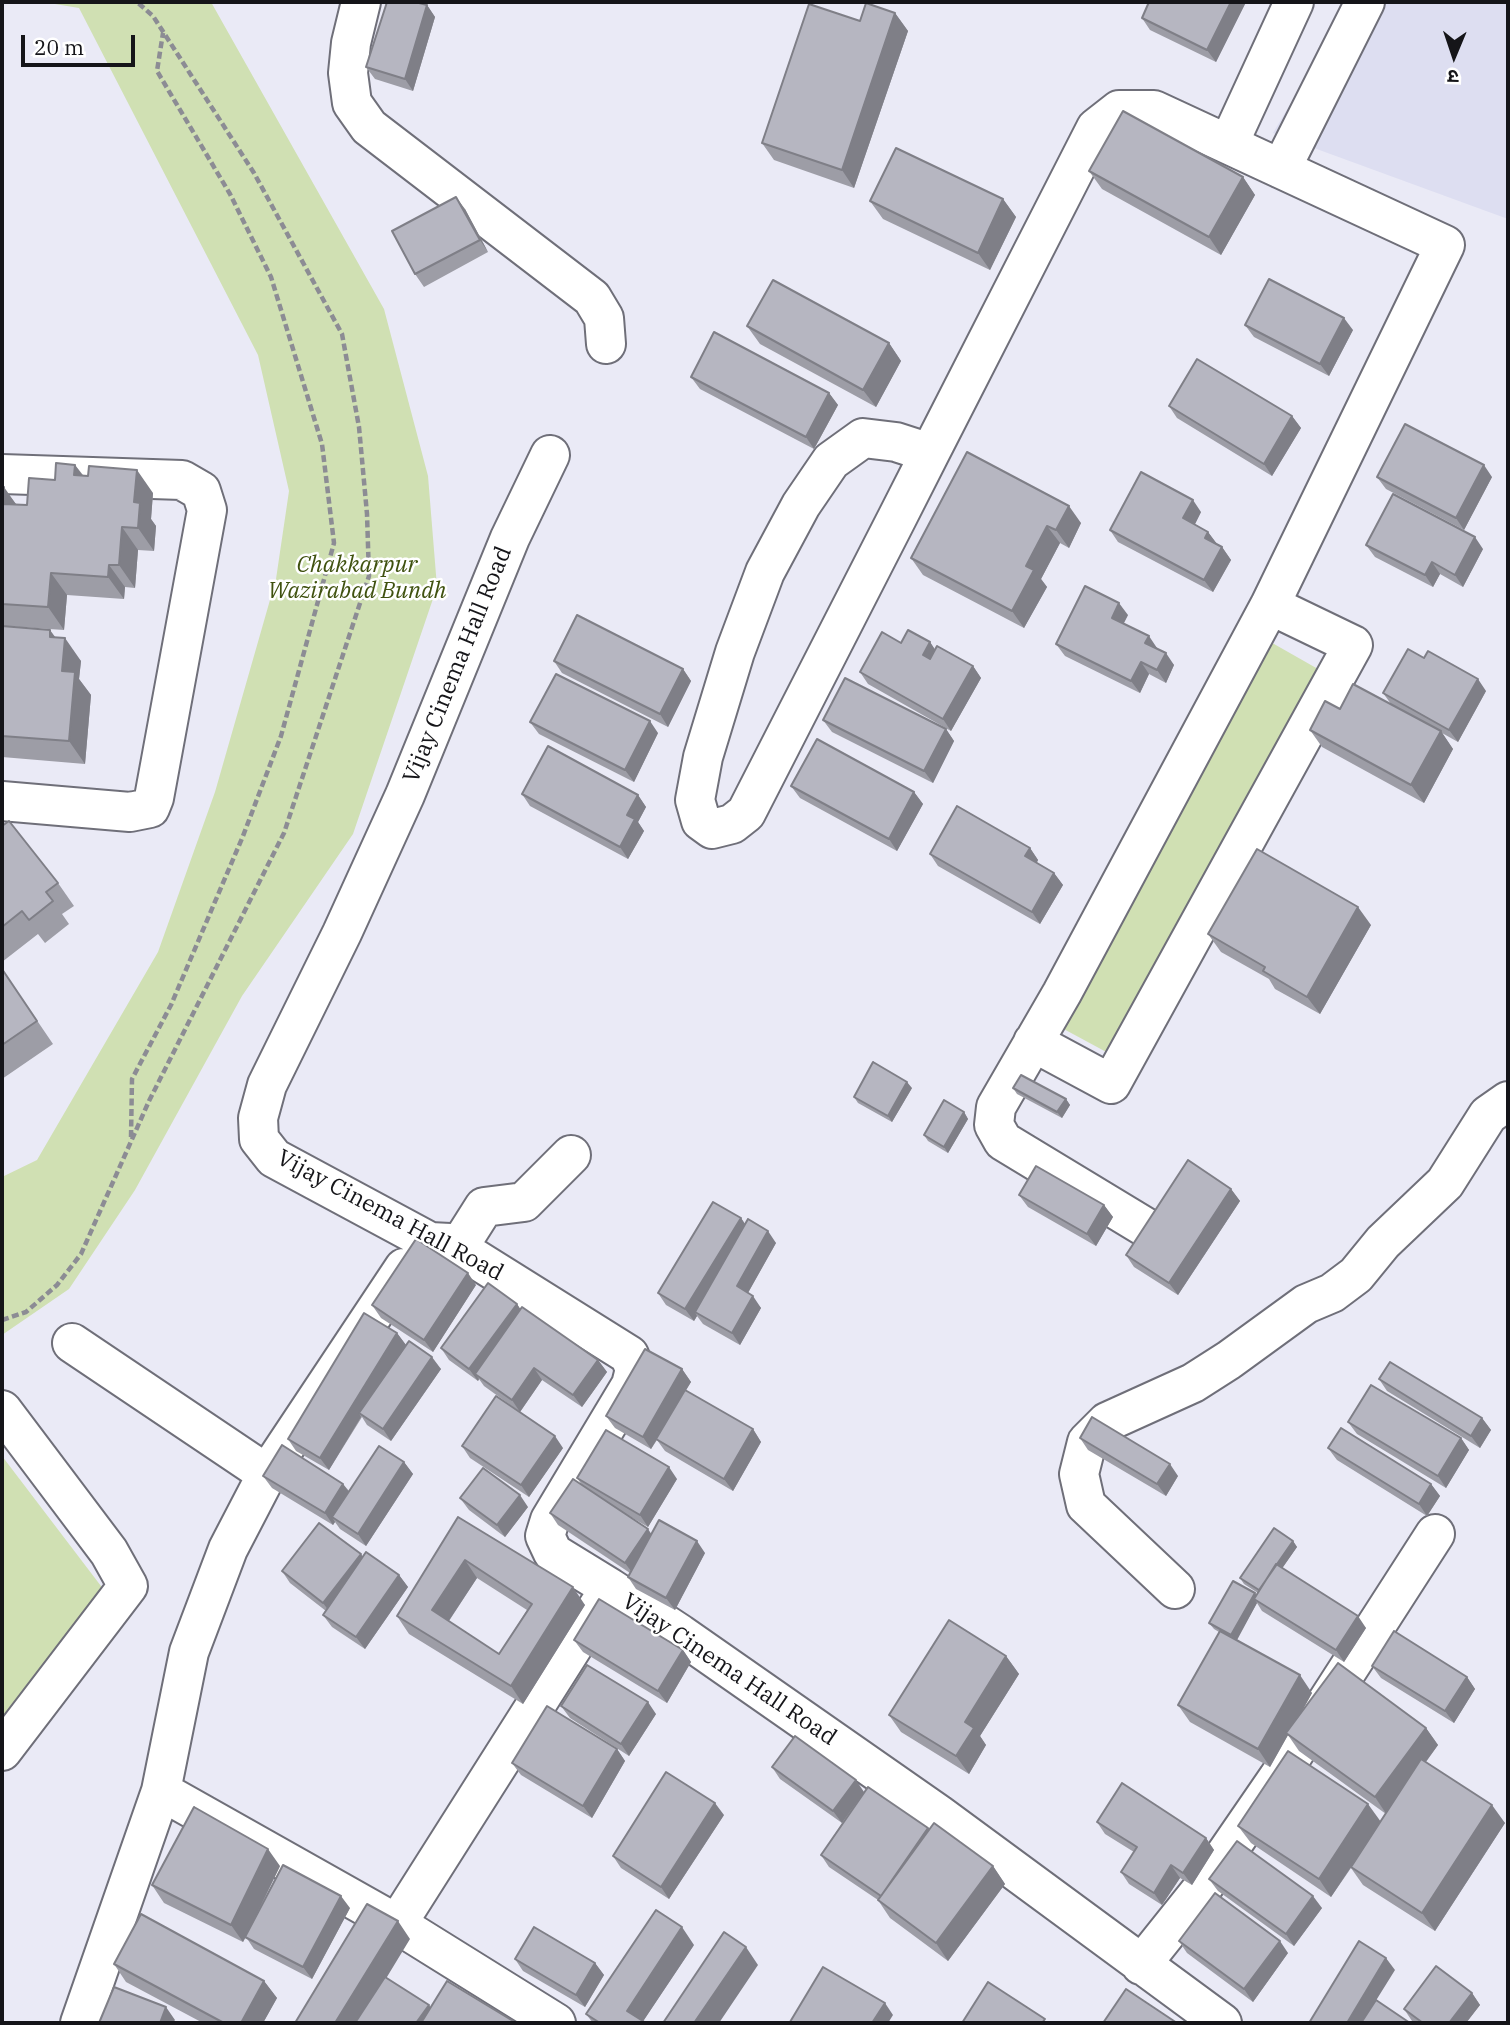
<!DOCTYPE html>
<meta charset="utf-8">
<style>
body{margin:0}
#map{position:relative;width:1510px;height:2025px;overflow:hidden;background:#eaeaf6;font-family:"IBM Plex Serif","Noto Sans Devanagari",serif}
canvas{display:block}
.frame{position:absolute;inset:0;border:4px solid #151519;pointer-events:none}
.north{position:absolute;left:1419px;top:21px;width:70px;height:70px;-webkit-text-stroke:5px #fff;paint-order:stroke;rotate:182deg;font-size:19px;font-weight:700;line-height:28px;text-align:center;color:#151519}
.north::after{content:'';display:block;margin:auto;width:24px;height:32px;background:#151519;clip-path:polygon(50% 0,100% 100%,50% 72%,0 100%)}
.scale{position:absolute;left:21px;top:35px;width:114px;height:32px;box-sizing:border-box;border:4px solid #151519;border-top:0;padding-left:9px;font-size:21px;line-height:24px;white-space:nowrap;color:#151519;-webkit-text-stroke:5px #fff;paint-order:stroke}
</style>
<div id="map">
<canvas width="1510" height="2025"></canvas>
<div class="frame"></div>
<div class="north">उ</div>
<div class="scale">20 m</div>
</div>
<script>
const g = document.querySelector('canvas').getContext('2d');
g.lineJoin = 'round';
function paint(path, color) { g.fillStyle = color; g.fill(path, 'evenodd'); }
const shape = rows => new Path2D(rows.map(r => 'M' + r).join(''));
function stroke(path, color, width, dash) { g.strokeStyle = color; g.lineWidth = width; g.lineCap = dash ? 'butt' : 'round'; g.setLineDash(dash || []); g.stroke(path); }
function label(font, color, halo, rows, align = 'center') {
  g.font = font + ' "IBM Plex Serif",serif'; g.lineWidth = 5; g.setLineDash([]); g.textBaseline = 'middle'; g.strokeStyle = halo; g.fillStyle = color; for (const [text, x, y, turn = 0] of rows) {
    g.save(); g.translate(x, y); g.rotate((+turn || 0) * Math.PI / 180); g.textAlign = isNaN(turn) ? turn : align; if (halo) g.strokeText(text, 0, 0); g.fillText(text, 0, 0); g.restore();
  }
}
paint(shape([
 [1351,2,1508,2,1508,219,1273,133]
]), '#dddef1');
paint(shape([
 [43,2,211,2,384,309,428,476,437,587,353,834,242,996,135,1190,69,1289,2,1335,2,1177,37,1160,158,952,215,792,276,579,289,491,258,355,79,8],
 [1267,640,1318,669,1110,1054,1060,1027],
 [2,1456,104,1590,2,1726]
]), '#d0e0b3');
const minor = shape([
 [361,2,351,43,348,73,352,103,369,127,592,298,604,318,606,344],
 [1229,143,1294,2],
 [1281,169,1365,2],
 [930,453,896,442,863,438,831,461,801,505,765,572,735,652,703,757,695,800,701,821,712,829,732,824,746,813,897,518,930,453,1096,128,1119,110,1154,110,1445,245,1270,605,1062,993,996,1107,994,1125,1003,1141,1145,1227],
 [550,455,510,538,405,795,342,933,267,1085,258,1118,259,1139,274,1158,430,1242,450,1243,629,1355,635,1369,631,1385,550,1520,545,1536,553,1553,610,1588,680,1634,938,1814,1222,2023],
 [2,474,182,480,201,491,207,510,154,798,150,808,130,812,2,801],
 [1033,1042,1111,1084,1353,645,1270,605],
 [458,1248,484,1207,524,1202,571,1155],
 [72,1343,267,1474],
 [2,1410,109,1552,128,1586,2,1751],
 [1175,1589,1086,1505,1079,1474,1087,1442,1107,1422,1193,1383,1229,1360,1306,1304,1332,1293,1356,1275,1383,1242,1445,1183,1488,1115,1508,1101],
 [161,1791,397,1924,556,2023],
 [397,1924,603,1599],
 [1141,1965,1201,1890,1278,1778,1435,1534],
 [80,2023,161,1791,189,1652,228,1549,267,1474,404,1268]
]);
stroke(minor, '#6f6f79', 42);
stroke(shape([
 [131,1137,132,1079,171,1005,243,836,281,736,334,543,322,444,271,277,230,194,157,71,163,33],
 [2,1320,26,1312,57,1285,81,1254,149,1101,284,833,369,576,367,514,359,427,342,334,254,173,153,16,137,2]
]), '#8c8c94', 4.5, [7, 3.5]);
stroke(minor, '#fff', 38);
paint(shape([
 [1246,2,1216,62,1150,30,1142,18],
 [427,5,435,17,413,91,375,79,366,67],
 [895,13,908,31,854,188,774,160,762,143,860,21],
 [1089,171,1243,177,1255,195,1221,255,1102,189],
 [1003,199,1016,217,990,270,883,219,870,201],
 [465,209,488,252,424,287,415,274],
 [1245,325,1353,330,1329,376,1254,337],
 [747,326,889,343,901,361,876,407,760,344],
 [691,377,829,393,838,405,814,449,700,389],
 [1169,406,1292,416,1301,428,1272,476,1177,418],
 [967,452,1081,523,1069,548,1060,543,1041,579,1047,587,1024,628,923,575,911,558],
 [75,465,83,475,153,493,151,519,156,526,154,551,138,550,135,588,125,587,124,599,67,595,64,630,5,626,56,638,81,661,79,679,91,695,85,764,2,757,2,487,17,505,27,505,55,480],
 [1377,477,1492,477,1464,530,1386,489],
 [1201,512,1195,524,1208,532,1217,544,1222,547,1231,560,1213,592,1118,542,1110,530],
 [1366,545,1483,549,1463,587,1440,574,1433,587,1375,557],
 [1128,615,1124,623,1157,648,1174,665,1166,683,1149,674,1140,693,1065,656,1056,644],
 [930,642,935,650,973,666,981,678,951,731,868,684,860,672,901,643],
 [554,661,683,669,691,681,668,727,562,673],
 [1486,691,1458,742,1442,733,1453,749,1424,803,1322,747,1310,730,1340,709,1391,704,1383,693],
 [823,720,946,729,954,741,933,783,832,732],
 [530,722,658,733,634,782,539,734],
 [791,786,914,792,923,804,897,851,800,798],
 [522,794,638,795,646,807,638,822,644,831,628,859,530,806],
 [2,826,58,883,74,906,62,914,69,924,45,943,38,934,2,962],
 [1030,848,1038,860,1037,863,1054,873,1063,885,1040,924,938,866,930,854],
 [1371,925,1320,1014,1275,989,1269,979,1221,952,1208,934],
 [2,969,53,1044,2,1079],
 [912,1088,892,1122,858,1103,854,1097],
 [1013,1088,1066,1099,1070,1105,1062,1118,1017,1094],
 [964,1112,968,1119,948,1153,928,1141,924,1135],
 [1231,1189,1240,1201,1178,1295,1134,1267,1126,1255],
 [1019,1195,1104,1205,1113,1217,1096,1246,1028,1207],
 [741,1218,745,1224,776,1243,748,1293,761,1308,740,1345,703,1324,697,1316,694,1321,666,1305,658,1293],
 [476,1285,433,1352,381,1318,372,1305],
 [517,1304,520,1309,598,1360,607,1372,582,1407,542,1380,520,1412,484,1386,479,1379,478,1381,449,1360,441,1348],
 [397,1333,406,1345,441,1369,391,1441,367,1425,362,1417,329,1470,296,1451,288,1439],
 [682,1369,691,1382,685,1391,753,1429,761,1442,733,1491,665,1451,657,1440,651,1449,615,1428,606,1416],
 [1379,1379,1482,1418,1491,1430,1480,1448,1387,1391],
 [1348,1422,1461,1438,1469,1450,1446,1488,1357,1434],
 [1080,1438,1178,1476,1166,1496,1088,1450],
 [462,1446,563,1448,529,1497,470,1458],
 [1328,1448,1431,1484,1440,1496,1427,1516,1337,1460],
 [404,1462,413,1474,366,1546,340,1529,335,1522,333,1525,272,1488,263,1476,343,1484,349,1491],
 [577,1478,677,1479,648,1527,624,1513,651,1534,705,1553,675,1610,636,1589,628,1577,630,1573,558,1525,550,1513,582,1485],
 [460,1498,528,1507,505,1537,469,1510],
 [458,1517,585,1605,523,1704,409,1634,397,1616],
 [477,1578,527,1610,499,1654,449,1621],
 [1293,1541,1297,1547,1282,1568,1366,1628,1344,1662,1262,1611,1257,1603,1236,1640,1312,1693,1299,1716,1426,1728,1438,1745,1426,1762,1505,1823,1435,1931,1363,1885,1351,1868,1331,1897,1251,1843,1238,1826,1381,1822,1386,1814,1299,1751,1288,1735,1270,1767,1190,1722,1178,1705,1219,1632,1214,1629,1209,1623,1256,1595,1258,1593,1244,1584,1240,1578],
 [363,1557,399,1575,408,1587,365,1649,332,1627,323,1615,326,1611,290,1583,282,1571],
 [574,1640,683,1650,691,1662,667,1703,583,1652],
 [1006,1656,1019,1674,980,1736,986,1745,969,1774,901,1732,889,1715],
 [1372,1666,1467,1677,1475,1689,1454,1723,1381,1678],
 [561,1706,656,1714,629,1756,570,1718],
 [617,1749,625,1761,592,1818,521,1775,512,1763],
 [772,1767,864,1792,993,1866,1005,1884,948,1961,890,1918,878,1900,829,1867,821,1855,855,1804,842,1823,780,1779],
 [724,1815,669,1899,621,1868,613,1856],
 [1097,1822,1206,1838,1214,1850,1192,1885,1180,1878,1162,1905,1129,1884,1121,1872,1134,1852,1105,1834],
 [280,1866,253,1922,350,1908,312,1979,254,1949,246,1937,243,1942,164,1903,152,1885],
 [1209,1879,1322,1908,1294,1946,1218,1891],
 [1179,1941,1288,1953,1253,2002,1187,1953],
 [694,1945,643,2021,646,2023,593,2023,586,2014],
 [515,1959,595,1963,604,1975,585,2007,523,1971],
 [114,1964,264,1981,277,1998,263,2023,203,2023,126,1982],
 [1472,1993,1480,2005,1466,2023,1415,2023,1412,2021,1404,2009]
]), '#9d9da6');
paint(shape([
 [1231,2,1246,2,1216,62,1207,50],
 [427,5,435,17,413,91,405,79],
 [895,13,908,31,854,188,842,170],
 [1243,177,1255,195,1221,255,1209,237],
 [456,197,465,209,488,252,480,240],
 [1003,199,1016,217,990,270,978,253],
 [1344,318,1353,330,1329,376,1320,364],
 [889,343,901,361,876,407,863,390],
 [829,393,838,405,814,449,806,437],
 [1292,416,1301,428,1272,476,1264,464],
 [75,465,91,487,74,475],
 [1484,465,1492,477,1464,530,1456,518],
 [137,470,153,493,151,519,156,526,154,551,138,528,134,502],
 [4,487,20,510,3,504],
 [1193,500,1201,512,1192,530,1183,518],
 [1069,506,1081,523,1069,548,1056,530],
 [1047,526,1060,543,1041,579,1047,587,1024,628,1012,611,1026,566],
 [122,527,138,550,135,588,119,565],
 [1208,532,1217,544,1205,538],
 [1475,537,1483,549,1463,587,1455,575],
 [1222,547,1231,560,1213,592,1204,580],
 [1432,562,1440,574,1433,587,1425,575],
 [109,565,125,587,124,599,108,577],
 [51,573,67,595,64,630,48,607],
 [1119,603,1128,615,1120,630,1112,618],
 [50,630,64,649,65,638,81,661,79,679,91,695,85,764,69,741,62,671,50,637],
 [1149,636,1157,648,1154,655,1145,643],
 [930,642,938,654,931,667,923,655],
 [1166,653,1174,665,1166,683,1157,670],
 [1141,662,1149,674,1140,693,1131,681],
 [973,666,981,678,951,731,943,719],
 [683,669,691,681,668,727,660,714],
 [1478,679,1486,691,1458,742,1449,730],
 [650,721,658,733,634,782,625,770],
 [946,729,954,741,933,783,924,771],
 [1441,731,1453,749,1424,803,1411,785],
 [914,792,923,804,897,851,889,839],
 [638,795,646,807,638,822,644,831,628,859,620,847,627,815],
 [1030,848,1038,860,1033,868,1025,856],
 [1054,873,1063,885,1040,924,1032,912],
 [1358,907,1371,925,1320,1014,1307,997],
 [907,1082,912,1088,892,1122,888,1116],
 [1066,1099,1070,1105,1062,1118,1057,1112],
 [964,1112,968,1119,948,1153,944,1147],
 [1231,1189,1240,1201,1178,1295,1169,1283],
 [1104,1205,1113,1217,1096,1246,1087,1234],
 [741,1218,749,1230,695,1312,697,1316,694,1321,685,1309],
 [768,1231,776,1243,745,1298,737,1286],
 [468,1273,476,1285,433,1352,424,1340],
 [753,1296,761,1308,740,1345,732,1333],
 [517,1304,525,1316,475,1374,479,1379,478,1381,469,1369],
 [397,1333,406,1345,359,1413,361,1417,329,1470,320,1458],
 [432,1357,441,1369,391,1441,383,1429],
 [598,1360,607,1372,582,1407,573,1395],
 [534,1368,542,1380,520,1412,512,1400],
 [682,1369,691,1382,651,1449,643,1437],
 [1482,1418,1491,1430,1480,1448,1471,1436],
 [753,1429,761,1442,733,1491,724,1479],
 [555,1436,563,1448,529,1497,521,1485],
 [1461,1438,1469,1450,1446,1488,1438,1476],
 [404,1462,413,1474,366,1546,358,1534],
 [1170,1464,1178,1476,1166,1496,1157,1484],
 [669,1467,677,1479,648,1527,640,1515],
 [343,1484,352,1496,332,1517,335,1522,333,1525,325,1513],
 [1431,1484,1440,1496,1427,1516,1419,1504],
 [520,1495,528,1507,505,1537,497,1525],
 [648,1529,656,1541,634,1575,625,1563],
 [697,1541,705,1553,675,1610,666,1598],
 [1293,1541,1297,1547,1263,1596,1259,1590],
 [361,1554,369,1566,332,1615,323,1603],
 [465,1560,477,1578,444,1628,432,1610],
 [399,1575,408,1587,365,1649,356,1637],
 [573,1587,585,1605,523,1704,511,1686],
 [1255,1593,1259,1599,1254,1599,1257,1603,1236,1642,1231,1635],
 [1358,1616,1366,1628,1344,1662,1336,1650],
 [683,1650,691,1662,667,1703,658,1691],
 [1006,1656,1019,1674,980,1736,986,1745,969,1774,956,1756,965,1722],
 [1300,1675,1312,1693,1289,1735,1286,1733,1288,1735,1270,1767,1258,1749],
 [1467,1677,1475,1689,1454,1723,1445,1711],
 [648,1702,656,1714,629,1756,621,1744],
 [1426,1728,1438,1745,1387,1815,1375,1797],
 [617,1749,625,1761,592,1818,583,1806],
 [856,1780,864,1792,842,1823,833,1811],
 [715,1803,724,1815,669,1899,661,1887],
 [1368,1804,1381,1822,1331,1897,1319,1879],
 [1492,1805,1505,1823,1435,1931,1422,1913],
 [1206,1838,1214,1850,1192,1885,1183,1873],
 [268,1849,280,1866,243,1942,231,1925],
 [1171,1865,1180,1878,1162,1905,1154,1893],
 [993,1866,1005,1884,948,1961,936,1943],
 [341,1896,350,1908,312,1979,303,1967],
 [1313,1896,1322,1908,1294,1946,1286,1934],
 [398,1921,410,1939,359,2023,335,2023],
 [682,1927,694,1945,642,2023,627,2011],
 [1280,1941,1288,1953,1253,2002,1244,1989],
 [746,1947,758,1965,719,2023,694,2023],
 [1386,1958,1395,1970,1362,2023,1347,2023],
 [595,1963,604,1975,585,2007,576,1995],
 [264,1981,277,1998,263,2023,241,2023],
 [1472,1993,1480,2005,1466,2023,1449,2023],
 [885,2003,893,2015,888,2023,872,2023],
 [429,2005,437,2017,433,2023,416,2023],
 [166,2007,175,2020,173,2023,160,2023]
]), '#7f7f87');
const building = shape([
 [387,2,415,2,427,5,405,79,366,67,387,2],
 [1149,2,1231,2,1207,50,1142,18,1149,2],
 [866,3,895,13,842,170,762,143,809,4,860,21,866,3],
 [1123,111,1243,177,1209,237,1089,171,1123,111],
 [896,148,1003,199,978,253,870,201,896,148],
 [456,197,480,240,415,274,392,231,456,197],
 [1269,279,1344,318,1320,364,1245,325,1269,279],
 [773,280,889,343,863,390,747,326,773,280],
 [714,332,829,393,806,437,691,377,714,332],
 [1197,359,1292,416,1264,464,1169,406,1197,359],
 [1405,424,1484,465,1456,518,1377,477,1405,424],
 [967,452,1069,506,1056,530,1047,526,1026,566,1034,570,1012,611,911,558,967,452],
 [56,463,75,465,74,475,88,476,89,466,137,470,134,502,140,503,138,528,122,527,119,565,109,565,108,577,51,573,48,607,2,604,2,487,4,487,3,504,27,505,29,478,55,480,56,463],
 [1141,472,1193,500,1183,518,1208,532,1205,538,1222,547,1204,580,1110,530,1141,472],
 [1393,494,1475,537,1455,575,1432,562,1425,575,1366,545,1393,494],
 [1085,586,1119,603,1112,618,1149,636,1145,643,1166,653,1157,670,1141,662,1131,681,1056,644,1085,586],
 [577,615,683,669,660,714,554,661,577,615],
 [2,626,50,630,50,637,65,638,62,671,75,672,69,741,2,736,2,626],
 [908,630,930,642,923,655,930,659,937,646,973,666,943,719,860,672,882,632,901,643,908,630],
 [1408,649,1424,658,1428,651,1478,679,1449,730,1383,693,1408,649],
 [556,674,650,721,625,770,530,722,556,674],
 [845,678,946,729,924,771,823,720,845,678],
 [1353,684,1441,731,1411,785,1310,730,1325,701,1340,709,1353,684],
 [817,739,914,792,889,839,791,786,817,739],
 [548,746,638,795,627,815,635,819,620,847,522,794,548,746],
 [957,806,1030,848,1025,856,1054,873,1032,912,930,854,957,806],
 [9,821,58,883,46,892,53,901,29,920,22,911,2,927,2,826,9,821],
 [1257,849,1358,907,1307,997,1263,971,1265,967,1208,934,1257,849],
 [2,969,37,1021,2,1045,2,969],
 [873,1062,907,1082,888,1116,854,1097,873,1062],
 [1021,1075,1066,1099,1057,1112,1013,1088,1021,1075],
 [944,1100,964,1112,944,1147,924,1135,944,1100],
 [1188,1160,1231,1189,1169,1283,1126,1255,1188,1160],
 [1036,1166,1104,1205,1087,1234,1019,1195,1036,1166],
 [713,1202,741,1218,685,1309,658,1293,713,1202],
 [748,1219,768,1231,737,1286,753,1296,732,1333,695,1312,748,1219],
 [416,1239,468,1273,424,1340,372,1305,416,1239],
 [488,1283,517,1304,469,1369,441,1348,488,1283],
 [522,1307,598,1360,573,1395,534,1368,512,1400,475,1374,522,1307],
 [364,1313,397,1333,320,1458,288,1439,364,1313],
 [409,1341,432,1357,383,1429,359,1413,409,1341],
 [645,1349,682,1369,643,1437,606,1416,645,1349],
 [1390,1362,1482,1418,1471,1436,1379,1379,1390,1362],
 [1371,1385,1461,1438,1438,1476,1348,1422,1371,1385],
 [685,1390,753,1429,724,1479,656,1439,685,1390],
 [496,1396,555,1436,521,1485,462,1446,496,1396],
 [1092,1417,1170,1464,1157,1484,1080,1438,1092,1417],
 [1341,1428,1431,1484,1419,1504,1328,1448,1341,1428],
 [606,1430,669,1467,640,1515,577,1478,606,1430],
 [282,1445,343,1484,325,1513,263,1476,282,1445],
 [379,1446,404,1462,358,1534,332,1517,379,1446],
 [483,1468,520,1495,497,1525,460,1498,483,1468],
 [573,1479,648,1529,625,1563,550,1513,573,1479],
 [458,1517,573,1587,511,1686,397,1616,458,1517],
 [465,1560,532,1604,499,1654,432,1610,465,1560],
 [659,1520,697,1541,666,1598,628,1577,659,1520],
 [319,1523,361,1554,323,1603,282,1571,319,1523],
 [1274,1528,1293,1541,1259,1590,1240,1578,1274,1528],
 [366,1552,399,1575,356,1637,323,1615,366,1552],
 [1276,1564,1358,1616,1336,1650,1254,1599,1276,1564],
 [1233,1581,1255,1593,1231,1635,1209,1623,1233,1581],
 [599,1599,683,1650,658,1691,574,1640,599,1599],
 [949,1620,1006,1656,965,1722,974,1728,956,1756,889,1715,949,1620],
 [1220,1631,1300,1675,1258,1749,1178,1705,1220,1631],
 [1394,1631,1467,1677,1445,1711,1372,1666,1394,1631],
 [1338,1663,1426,1728,1375,1797,1286,1733,1338,1663],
 [587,1665,648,1702,621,1744,561,1706,587,1665],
 [547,1706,617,1749,583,1806,512,1763,547,1706],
 [795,1736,856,1780,833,1811,772,1767,795,1736],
 [1288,1751,1368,1804,1319,1879,1238,1826,1288,1751],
 [1421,1759,1492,1805,1422,1913,1351,1867,1421,1759],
 [666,1772,715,1803,661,1887,613,1856,666,1772],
 [1122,1783,1206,1838,1183,1873,1171,1865,1154,1893,1121,1872,1137,1847,1097,1822,1122,1783],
 [868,1787,928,1828,881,1896,821,1855,868,1787],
 [194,1807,268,1849,231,1925,152,1885,194,1807],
 [934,1823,993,1866,936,1943,878,1900,934,1823],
 [1237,1841,1313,1896,1286,1934,1209,1879,1237,1841],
 [283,1865,341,1896,303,1967,245,1937,283,1865],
 [1215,1893,1280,1941,1244,1989,1179,1941,1215,1893],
 [367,1904,398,1921,335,2023,295,2023,367,1904],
 [656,1910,682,1927,627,2011,646,2023,600,2023,586,2014,656,1910],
 [141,1914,264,1981,241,2023,224,2023,114,1964,141,1914],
 [534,1927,595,1963,576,1995,515,1959,534,1927],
 [724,1932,746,1947,694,2023,663,2023,724,1932],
 [1359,1941,1386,1958,1347,2023,1309,2023,1359,1941],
 [1436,1966,1472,1993,1449,2023,1423,2023,1404,2009,1436,1966],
 [823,1967,885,2003,872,2023,793,2023,790,2022,823,1967],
 [385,1977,429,2005,416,2023,355,2023,385,1977],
 [447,1981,513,2021,511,2023,459,2023,458,2022,457,2023,421,2023,447,1981],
 [988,1982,1045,2019,1042,2023,962,2023,988,1982],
 [114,1987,166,2007,160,2023,99,2023,114,1987],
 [1126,1989,1177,2023,1103,2023,1126,1989],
 [1376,2000,1410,2023,1361,2023,1376,2000]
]);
paint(building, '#b6b6c1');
stroke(building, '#7f7f87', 2);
label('italic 23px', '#3f510f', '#fff', [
 ["Chakkarpur",357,565],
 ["Wazirabad Bundh",357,591]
]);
label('23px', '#151519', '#fff', [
 ["Vijay Cinema Hall Road",458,665,-68],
 ["Vijay Cinema Hall Road",390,1216,28],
 ["Vijay Cinema Hall Road",729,1670,34]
]);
</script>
